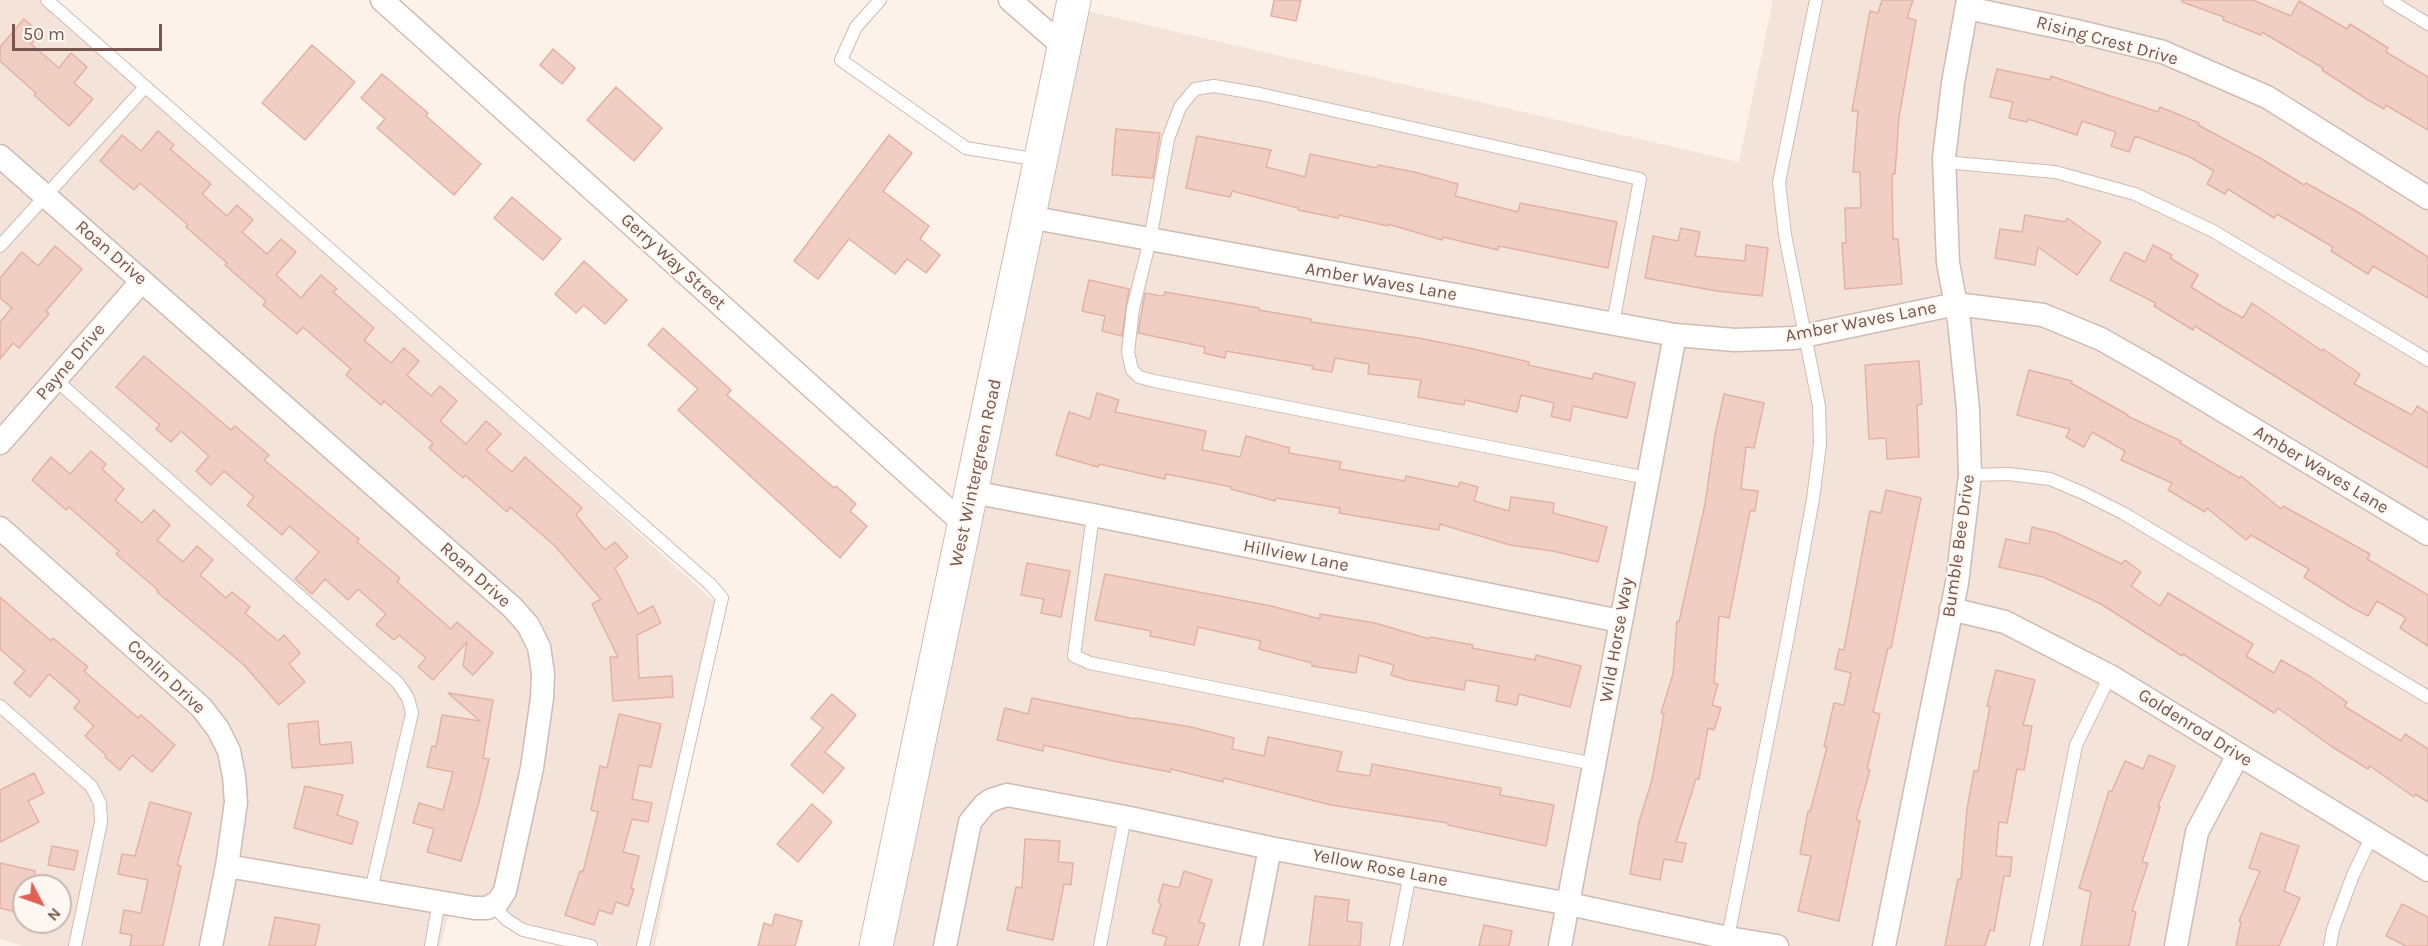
<!DOCTYPE html>
<style>
body{margin:0}
#map{position:relative;width:2428px;height:946px;overflow:hidden;background:#fcf2ea;font-family:Karla,sans-serif}
canvas{display:block}
.north{position:absolute;left:12px;top:874px;width:60px;height:60px;box-sizing:border-box;background:#fef7f1;border:2px solid #c8b7b0;border-radius:50%;rotate:131deg;font-size:16px;font-weight:700;line-height:24px;text-align:center;color:#76564e}
.north::after{content:'';display:block;margin:auto;width:21px;height:27px;background:#e15f54;clip-path:polygon(50% 0,100% 100%,50% 72%,0 100%)}
.scale{position:absolute;left:12px;top:24px;width:150px;height:27px;box-sizing:border-box;border:3px solid #76564e;border-top:0;padding-left:8px;font-size:18px;line-height:21px;white-space:nowrap;color:#76564e;-webkit-text-stroke:4px #fef7f1;paint-order:stroke}
</style>
<div id="map">
<canvas width="2428" height="946"></canvas>
<div class="north">N</div>
<div class="scale">50 m</div>
</div>
<script>
const g = document.querySelector('canvas').getContext('2d');
g.lineJoin = 'round';
function paint(path, color) { g.fillStyle = color; g.fill(path, 'evenodd'); }
const shape = rows => new Path2D(rows.map(r => 'M' + r).join(''));
function stroke(path, color, width, dash) { g.strokeStyle = color; g.lineWidth = width; g.lineCap = dash ? 'butt' : 'round'; g.setLineDash(dash || []); g.stroke(path); }
function label(font, color, halo, rows, align = 'center') {
  g.font = font + ' Karla,sans-serif'; g.lineWidth = 4.5; g.setLineDash([]); g.textBaseline = 'middle'; g.strokeStyle = halo; g.fillStyle = color; for (const [text, x, y, turn = 0] of rows) {
    g.save(); g.translate(x, y); g.rotate((+turn || 0) * Math.PI / 180); g.textAlign = isNaN(turn) ? turn : align; if (halo) g.strokeText(text, 0, 0); g.fillText(text, 0, 0); g.restore();
  }
}
paint(shape([
 [0,0,48,0,719,606,655,946,603,946,474,908,452,904,440,946,22,946,0,939],
 [24,886,60,886,60,922,24,922],
 [1773,0,2428,0,2428,946,886,946,1082,10,1739,162]
]), '#f3e3d9');
const building = shape([
 [1274,0,1301,0,1296,21,1271,16,1274,0],
 [1882,0,1913,0,1907,18,1916,20,1899,117,1895,174,1892,174,1893,239,1898,239,1902,284,1845,289,1842,243,1846,243,1845,208,1861,208,1860,172,1853,172,1858,111,1852,111,1870,11,1878,13,1882,0],
 [2182,0,2253,0,2291,16,2299,1,2347,29,2350,24,2388,48,2386,52,2428,77,2428,130,2386,105,2384,109,2368,100,2322,70,2323,68,2262,32,2261,35,2223,20,2224,17,2182,2,2182,0],
 [24,19,40,33,31,44,59,68,71,53,87,67,74,83,93,99,69,126,34,95,36,93,0,61,0,47,24,19],
 [312,45,355,82,305,140,262,103,312,45],
 [553,49,575,68,562,84,540,65,553,49],
 [1997,69,2050,80,2051,76,2158,112,2160,107,2199,123,2198,125,2260,158,2304,185,2306,183,2356,211,2428,257,2428,298,2373,266,2368,274,2331,251,2333,247,2277,214,2274,218,2228,189,2225,194,2207,184,2214,171,2190,157,2135,136,2129,152,2111,146,2116,132,2082,121,2077,135,2028,119,2027,122,2009,118,2013,102,1990,97,1997,69],
 [382,74,428,113,426,116,481,164,454,195,377,128,385,119,361,98,382,74],
 [616,87,662,128,634,161,587,120,616,87],
 [1116,129,1160,133,1153,178,1112,175,1116,129],
 [158,131,174,145,170,149,211,184,202,194,227,216,237,205,253,220,242,232,267,254,281,239,296,252,276,275,301,298,321,275,337,289,333,292,374,328,364,340,391,363,404,348,419,361,407,375,431,396,440,386,457,401,440,421,466,444,486,421,501,434,486,450,512,472,525,457,582,508,576,515,605,550,615,542,628,557,615,568,638,614,653,606,661,623,637,635,639,678,672,676,673,697,613,701,610,657,618,657,592,604,601,599,554,545,510,507,507,512,465,475,463,478,429,448,433,443,384,401,381,405,346,375,351,369,303,327,297,334,263,305,266,301,225,265,227,263,186,227,188,225,140,183,134,190,100,161,122,135,141,151,158,131],
 [889,135,912,153,883,191,929,226,920,239,940,255,926,273,907,259,895,274,849,239,818,279,794,261,889,135],
 [1197,136,1271,150,1266,167,1305,177,1310,154,1377,168,1378,165,1414,172,1458,184,1455,196,1518,212,1520,203,1617,222,1608,268,1499,246,1498,250,1443,237,1442,240,1388,224,1388,226,1339,215,1338,218,1298,210,1298,208,1232,191,1230,197,1186,188,1197,136],
 [512,197,561,239,543,260,494,218,512,197],
 [2025,215,2065,222,2067,218,2101,242,2077,275,2038,247,2035,265,1995,258,2000,229,2022,232,2025,215],
 [1681,228,1700,232,1695,256,1745,261,1746,245,1768,248,1762,296,1717,291,1645,278,1653,236,1678,241,1681,228],
 [2153,245,2172,255,2170,258,2198,275,2191,287,2223,307,2243,318,2252,303,2322,351,2323,349,2360,374,2354,384,2412,415,2417,406,2428,413,2428,468,2345,420,2195,326,2193,330,2154,306,2156,303,2110,280,2125,252,2145,262,2153,245],
 [55,246,82,269,46,311,49,314,19,348,13,343,0,359,0,322,12,308,0,298,0,278,22,252,38,266,55,246],
 [584,261,627,300,605,324,584,305,576,313,555,294,584,261],
 [1089,280,1129,289,1122,336,1102,331,1105,316,1082,311,1089,280],
 [1165,292,1259,308,1259,310,1311,319,1311,322,1418,338,1469,348,1529,362,1528,365,1592,379,1594,373,1635,383,1627,418,1573,406,1570,421,1551,416,1554,403,1521,395,1517,412,1465,400,1464,405,1418,397,1421,380,1368,374,1369,364,1335,358,1332,372,1312,369,1313,366,1226,351,1225,358,1204,353,1205,347,1138,333,1145,293,1160,296,1165,295,1165,292],
 [663,328,731,390,727,395,834,488,836,486,856,504,850,511,867,526,840,558,678,410,698,389,648,345,663,328],
 [144,356,231,430,235,426,269,455,264,460,359,539,357,542,400,578,397,582,451,629,457,622,493,653,473,675,463,666,467,642,433,680,418,667,426,658,399,635,394,640,376,625,386,614,358,589,348,600,325,579,312,594,295,579,319,552,289,526,282,535,247,505,254,497,224,471,211,485,196,471,209,456,181,431,171,442,156,429,160,425,116,387,144,356],
 [1919,361,1922,404,1917,405,1919,457,1887,459,1886,438,1869,439,1865,365,1919,361],
 [2029,370,2072,381,2071,383,2128,415,2127,416,2181,441,2180,443,2239,478,2241,476,2281,509,2283,506,2370,554,2367,559,2428,595,2428,646,2400,628,2406,618,2377,601,2368,616,2349,606,2304,577,2309,569,2251,535,2246,540,2207,508,2205,512,2168,490,2172,483,2121,460,2125,451,2092,432,2084,447,2066,437,2070,429,2017,415,2029,370],
 [1097,393,1119,400,1115,412,1206,431,1202,450,1240,457,1246,436,1290,448,1288,453,1341,462,1339,469,1405,481,1406,476,1458,487,1460,482,1478,487,1474,501,1509,511,1511,497,1554,503,1553,513,1607,527,1598,562,1553,551,1510,545,1440,524,1439,530,1339,513,1340,508,1276,498,1275,501,1231,489,1232,487,1166,474,1165,479,1099,464,1098,467,1056,455,1069,412,1090,419,1097,393],
 [1724,394,1764,403,1754,448,1746,447,1741,489,1758,491,1755,511,1750,511,1729,618,1719,616,1714,683,1718,684,1712,705,1721,708,1714,730,1708,728,1699,779,1696,779,1676,842,1686,843,1682,862,1664,859,1660,880,1630,874,1639,822,1652,780,1664,714,1661,713,1673,674,1677,621,1679,622,1705,504,1715,435,1724,394],
 [91,451,106,464,102,469,124,489,115,500,142,523,154,510,170,525,157,540,183,562,197,546,213,560,200,575,226,598,232,592,250,607,245,613,278,641,284,635,300,653,289,664,305,682,279,705,244,665,157,592,158,590,116,554,119,551,69,507,66,510,32,480,51,457,70,474,91,451],
 [1886,490,1921,498,1891,648,1888,648,1873,712,1880,714,1867,769,1870,770,1856,820,1860,821,1839,921,1798,911,1811,856,1800,854,1808,811,1810,812,1827,747,1824,747,1834,703,1844,705,1851,673,1835,669,1839,649,1844,650,1870,511,1881,513,1886,490],
 [2032,527,2056,533,2122,564,2125,560,2141,572,2131,586,2160,606,2168,593,2253,644,2246,656,2274,673,2281,660,2311,677,2347,702,2344,706,2401,741,2405,734,2428,749,2428,802,2415,794,2414,797,2370,766,2368,769,2331,746,2278,708,2274,713,2183,654,2182,656,2101,604,2043,577,1999,567,2006,539,2029,544,2032,527],
 [1027,563,1070,571,1061,617,1041,613,1044,599,1021,595,1027,563],
 [1105,574,1271,606,1320,619,1320,614,1375,623,1429,639,1430,637,1473,645,1472,648,1535,660,1536,655,1581,666,1570,707,1519,694,1517,705,1496,701,1499,686,1466,680,1464,690,1407,680,1391,675,1394,665,1359,655,1356,673,1312,666,1312,663,1259,649,1261,641,1198,627,1194,645,1150,636,1151,631,1095,620,1105,574],
 [0,597,51,641,53,638,88,667,84,671,138,718,141,715,175,745,152,772,132,755,120,770,105,757,106,755,85,736,94,726,74,708,80,701,49,674,30,697,14,683,25,671,0,649,0,597],
 [1996,670,2035,680,2023,725,2032,726,2024,770,2017,769,2007,823,1999,822,1996,856,2012,857,2010,876,2004,876,1994,931,1990,930,1985,946,1945,946,1958,879,1961,879,1967,809,1974,771,1978,771,1990,706,1987,706,1996,670],
 [448,693,493,700,483,758,489,759,479,802,461,861,427,852,434,829,413,823,419,803,443,810,453,772,427,767,432,746,436,747,442,715,480,721,448,693],
 [832,694,856,715,825,752,844,768,823,793,791,765,823,728,811,718,832,694],
 [1032,698,1135,719,1135,718,1191,727,1234,738,1232,749,1264,756,1268,737,1342,752,1337,771,1370,776,1372,764,1501,788,1500,795,1554,805,1546,846,1448,825,1448,823,1331,805,1224,778,1223,782,1171,769,1170,772,1113,761,1044,745,1043,751,997,740,1005,708,1028,714,1032,698],
 [619,714,661,724,651,767,639,765,632,799,652,803,648,822,632,819,623,852,639,856,631,888,634,889,628,906,616,902,612,914,599,910,594,925,565,915,580,871,583,872,598,812,591,810,600,766,607,768,619,714],
 [318,721,320,745,351,742,353,763,292,768,288,724,318,721],
 [2149,755,2175,766,2158,806,2160,807,2142,862,2148,863,2132,911,2136,912,2129,946,2081,946,2091,892,2079,888,2109,791,2112,791,2125,761,2143,769,2149,755],
 [34,773,44,793,28,801,39,822,0,842,0,790,34,773],
 [305,786,343,795,337,815,358,822,352,844,294,828,305,786],
 [150,802,191,813,177,865,181,866,163,946,130,946,132,935,120,933,124,910,141,913,148,880,118,874,122,854,135,856,150,802],
 [812,804,832,822,798,862,777,844,812,804],
 [2261,833,2299,846,2284,891,2300,898,2279,946,2236,946,2241,922,2239,921,2260,871,2249,868,2261,833],
 [1025,839,1060,841,1058,862,1073,863,1071,885,1064,884,1053,940,1007,930,1016,887,1022,888,1025,839],
 [52,846,78,851,74,870,48,865,52,846],
 [0,863,35,871,32,886,24,886,24,914,0,908,0,863],
 [1184,871,1212,880,1199,922,1205,924,1198,946,1164,946,1167,937,1152,933,1161,904,1158,902,1163,884,1179,888,1184,871],
 [1315,896,1349,900,1347,921,1362,923,1360,946,1309,946,1315,896],
 [2402,904,2428,917,2428,946,2406,946,2386,936,2402,904],
 [775,914,802,921,795,946,758,946,764,923,772,926,775,914],
 [275,917,320,925,315,946,269,946,275,917],
 [1484,925,1512,931,1509,946,1479,946,1484,925]
]);
paint(building, '#f1cec3');
stroke(building, '#e3b2a3', 1.5);
const lane = shape([
 [47,0,711,585,722,598,643,946],
 [880,0,856,27,841,60,966,148,1039,160],
 [2389,0,2428,24],
 [1944,162,2055,172,2135,194,2213,231,2428,360],
 [0,246,145,87],
 [1613,323,1640,179,1260,94,1214,86,1195,89,1180,107,1168,139,1150,240,1133,308,1128,352,1132,370,1139,377,1154,381,1647,478],
 [56,380,398,683,408,698,412,713,371,890],
 [1970,475,2009,474,2050,479,2083,493,2123,513,2428,697],
 [1093,515,1074,656,1090,663,1594,764],
 [0,706,91,786,100,803,101,822,75,946],
 [492,905,507,920,523,930,591,946],
 [1727,942,1787,641,1813,499,1820,444,1819,406,1785,235,1779,182,1816,0],
 [431,946,439,901],
 [1100,946,1125,817],
 [1396,946,1410,874],
 [2036,946,2076,745,2110,676],
 [2330,946,2333,929,2353,875,2372,836]
]);
const street = shape([
 [382,0,964,524],
 [1010,0,1064,47],
 [1967,8,2072,30,2163,52,2267,97,2428,198],
 [0,156,512,607,528,625,539,647,543,673,542,698,532,768,505,891,498,902,487,908,474,908,227,866],
 [1029,217,1675,335,1735,340,1794,338,1956,304,2043,315,2101,339,2152,368,2428,534],
 [0,443,142,281],
 [972,492,1093,515,1620,621],
 [0,528,201,707,218,729,229,751,234,776,236,802,227,866,211,946],
 [1951,609,2005,622,2110,676,2428,870],
 [945,946,970,822,984,805,991,800,1007,795,1125,817,1270,848,1569,904,1728,938,1777,946],
 [1251,946,1270,848],
 [1560,946,1675,335],
 [1884,946,1957,583,1970,475,1968,409,1959,321,1948,263,1944,158,1953,83,1968,0],
 [2176,946,2197,832,2238,755]
]);
const secondary = shape([
 [876,946,1074,0]
]);
stroke(lane, '#d0bbb2', 14);
stroke(street, '#d0bbb2', 25);
stroke(secondary, '#d3bab0', 35);
stroke(lane, '#fff', 12);
stroke(street, '#fff', 22);
stroke(secondary, '#fff', 33);
label('18px', '#76564e', '#fef7f1', [
 ["Rising Crest Drive",2107,41,15],
 ["Roan Drive",111,253,41],
 ["Gerry Way Street",673,262,42],
 ["Amber Waves Lane",1381,282,10],
 ["Amber Waves Lane",1861,322,-11],
 ["Payne Drive",71,362,-49],
 ["Amber Waves Lane",2321,470,31],
 ["West Wintergreen Road",976,473,-78],
 ["Bumble Bee Drive",1959,546,-82],
 ["Hillview Lane",1296,556,11],
 ["Roan Drive",475,575,42],
 ["Wild Horse Way",1617,640,-80],
 ["Conlin Drive",166,677,43],
 ["Goldenrod Drive",2195,728,32],
 ["Yellow Rose Lane",1380,868,11]
]);
</script>
